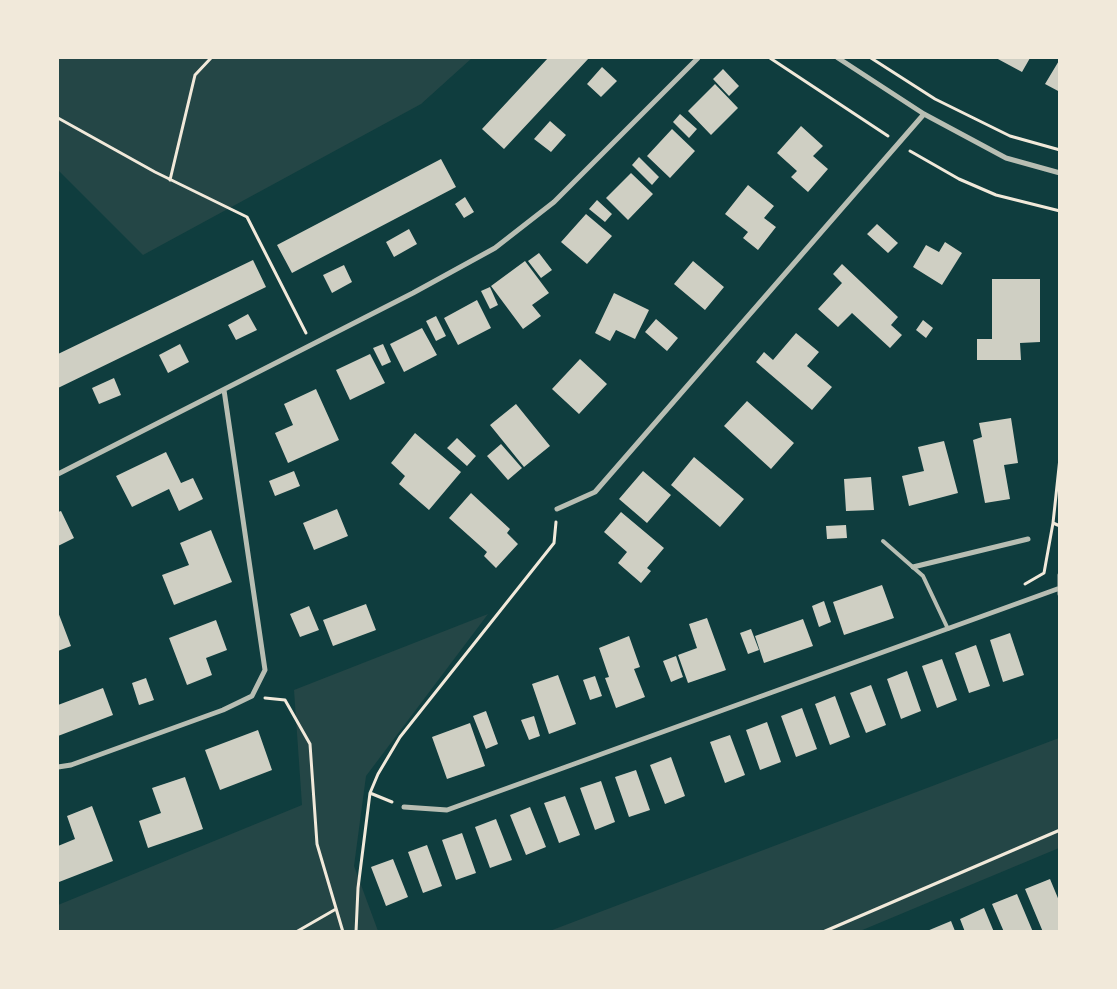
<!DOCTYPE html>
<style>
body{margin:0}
#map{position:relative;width:1117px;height:989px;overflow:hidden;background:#0f3d3e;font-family:"Fira Sans Condensed",sans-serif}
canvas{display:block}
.frame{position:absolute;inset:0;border:59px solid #f1e9da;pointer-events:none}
</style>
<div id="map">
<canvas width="1117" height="989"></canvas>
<div class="frame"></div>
</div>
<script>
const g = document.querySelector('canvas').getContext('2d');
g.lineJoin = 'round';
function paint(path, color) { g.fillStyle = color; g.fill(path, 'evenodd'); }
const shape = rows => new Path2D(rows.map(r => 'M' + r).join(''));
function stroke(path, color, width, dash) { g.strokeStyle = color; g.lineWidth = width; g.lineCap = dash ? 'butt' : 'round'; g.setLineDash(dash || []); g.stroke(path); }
paint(shape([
 [58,58,472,58,421,104,143,255,58,170],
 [488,614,366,776,354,866,378,931,58,932,58,905,302,805,294,690],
 [1059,738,1059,848,860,931,547,932]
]), '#244646');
paint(shape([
 [548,58,589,58,504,149,482,129],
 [996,58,1030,58,1022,72],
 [1060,59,1060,92,1045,84],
 [602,67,617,81,601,97,587,84],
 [723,69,739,86,729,96,713,79],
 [715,84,738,108,711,135,688,111],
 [680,114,697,129,689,138,673,122],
 [550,121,566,135,551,152,534,139],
 [801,126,823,146,813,156,828,169,808,192,791,177,797,171,777,153],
 [672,129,695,151,670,178,647,156],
 [639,157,659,177,652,185,632,165],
 [441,159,456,187,292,273,277,245],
 [631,173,653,194,628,220,606,198],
 [748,185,774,206,764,218,776,227,758,250,743,238,748,232,725,214],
 [465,197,474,212,464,218,455,204],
 [597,200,612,214,605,222,589,209],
 [586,214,612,236,587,264,561,242],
 [877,224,898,243,888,253,867,234],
 [409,229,417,244,394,257,386,242],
 [945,242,962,253,942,285,913,267,926,245,939,252],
 [539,253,552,270,541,278,528,261],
 [253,260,266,287,58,388,58,354],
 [525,261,549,293,532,305,541,316,523,329,491,286],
 [693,261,724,287,705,310,674,284],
 [842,264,898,317,891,325,902,335,890,348,852,313,838,327,818,309,842,283,833,274],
 [344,265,352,282,332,293,323,275],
 [992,279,1040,279,1040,342,1020,343,1021,360,977,360,977,339,992,339],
 [490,287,498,305,490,309,481,291],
 [614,293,649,310,635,339,616,330,610,341,595,333],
 [477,300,491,328,458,345,444,318],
 [248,314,257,330,236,340,228,325],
 [436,316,446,336,436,341,426,321],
 [656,319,678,338,667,351,645,332],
 [923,320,933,328,926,338,916,330],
 [422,328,437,355,404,372,390,344],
 [796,333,819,352,807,366,832,387,812,410,756,362,764,352,773,360],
 [180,344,189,362,168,373,159,355],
 [383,344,391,362,382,366,373,348],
 [370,354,385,383,350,400,336,370],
 [580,359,607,384,579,414,552,389],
 [114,378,121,395,99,404,92,388],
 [316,389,339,440,288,463,275,433,293,425,284,404],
 [747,401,794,443,771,469,724,426],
 [516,404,550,446,524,467,490,425],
 [1011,418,1018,463,1004,465,1010,499,985,503,973,440,982,437,979,423],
 [415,433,461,472,429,510,399,484,405,476,391,463],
 [457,438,476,456,467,466,447,448],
 [944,441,958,493,909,506,902,476,924,471,918,447],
 [501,444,522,468,508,480,487,456],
 [166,452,181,483,193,478,203,499,179,511,169,489,132,507,116,476],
 [694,457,744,499,720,527,671,485],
 [294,471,300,486,275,496,269,481],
 [643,471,671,495,647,523,619,499],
 [871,477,874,510,846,511,844,479],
 [471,493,510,529,507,533,518,544,496,568,484,556,487,552,449,518],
 [337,509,348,536,314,550,303,523],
 [61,511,74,538,58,546,58,512],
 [621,512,664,548,647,568,651,571,641,583,618,563,627,552,604,532],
 [846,525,847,538,827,539,826,526],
 [211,530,232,582,174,605,162,575,189,565,180,543],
 [882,585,894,618,844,635,833,602],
 [824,601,831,622,819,627,812,606],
 [366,604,376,630,333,646,323,620],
 [309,606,319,630,300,637,290,614],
 [58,612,71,646,58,651],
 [707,618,726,670,688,683,678,655,697,648,689,624],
 [803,619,813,646,764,663,755,636],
 [216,620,227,650,206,658,212,675,187,685,169,638],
 [751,629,759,650,748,654,740,633],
 [1010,633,1024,675,1003,682,990,640],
 [629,636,640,667,634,669,645,697,616,708,605,678,609,677,599,648],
 [976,645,990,686,969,693,955,653],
 [676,656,683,677,671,682,663,661],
 [942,659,957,700,937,708,922,666],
 [907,671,921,711,901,719,887,679],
 [558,675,576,724,549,734,532,684],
 [595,676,602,696,590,700,583,680],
 [146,678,154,700,139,705,132,683],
 [871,685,886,725,866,733,850,693],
 [103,688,113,715,58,736,58,705],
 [835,696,850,737,830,745,815,704],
 [802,708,817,749,796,757,781,716],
 [486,711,498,744,486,749,473,716],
 [534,716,540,736,529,740,521,720],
 [767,722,781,762,760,770,746,730],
 [470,723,485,766,447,779,432,737],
 [258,730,272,770,220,790,205,750],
 [730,735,745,775,725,783,710,742],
 [671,757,685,796,665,804,650,765],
 [636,770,650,810,629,817,615,777],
 [185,777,203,829,148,848,139,821,161,813,152,788],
 [601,781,615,822,595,830,580,788],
 [565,796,580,835,559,843,544,803],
 [92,806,113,861,59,882,58,878,58,846,75,839,67,816],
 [530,807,546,847,526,855,510,815],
 [496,819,512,860,490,868,475,827],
 [462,833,476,873,456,880,442,840],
 [427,845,442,886,423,893,408,852],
 [393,859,408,897,386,906,371,867],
 [1050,879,1060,903,1060,932,1043,932,1025,889],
 [1017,894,1033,932,1004,932,992,904],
 [984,908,994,932,965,932,960,919],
 [951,921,955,931,927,931]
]), '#cfcfc3');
stroke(shape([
 [770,58,888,136],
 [871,58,935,99,1010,136,1060,150],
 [58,118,155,172,247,217,306,333],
 [910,151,959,179,996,195,1060,211],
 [170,180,195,75,211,58],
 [1053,523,1060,458],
 [1025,584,1044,573,1053,523,1060,526],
 [265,698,285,700,310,744,317,844,343,932],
 [392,802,370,793,378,774,400,737,554,543,556,522],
 [296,932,336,909],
 [356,932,358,888,370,793],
 [823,932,1060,830]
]), '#f1e9da', 3);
stroke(shape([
 [883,541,923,576,948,629]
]), '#b8beb3', 4);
stroke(shape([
 [838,58,924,114,1006,158,1060,173],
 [58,474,413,293,495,248,554,202,698,58],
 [557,509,595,492,924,114],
 [913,567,1028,539],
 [1060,575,1060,594],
 [58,767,71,765,223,710,252,696,265,670,224,390],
 [404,807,447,810,1060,588]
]), '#b8beb3', 5);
</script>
